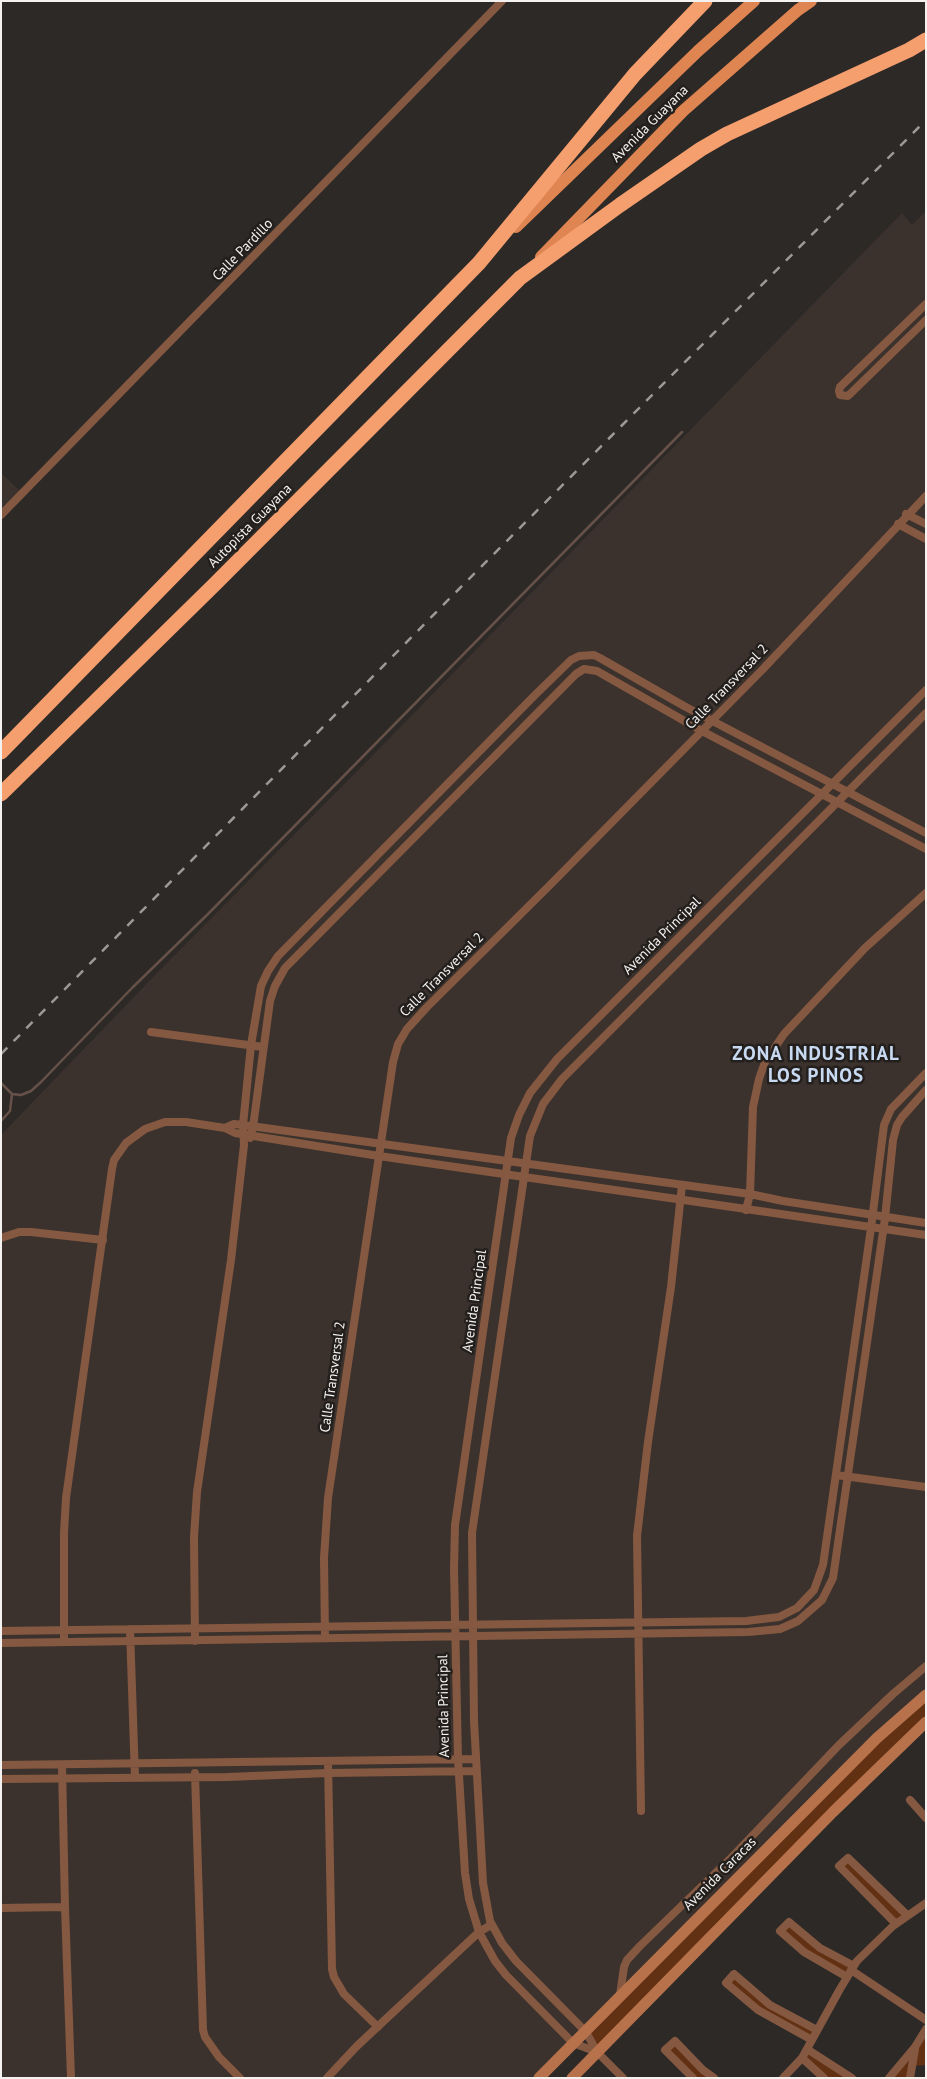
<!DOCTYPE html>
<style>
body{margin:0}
#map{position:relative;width:927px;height:2079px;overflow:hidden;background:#2d2927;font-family:"PT Sans",sans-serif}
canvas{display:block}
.frame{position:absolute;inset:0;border:2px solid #f4f2f0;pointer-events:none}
</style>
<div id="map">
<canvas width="927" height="2079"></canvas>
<div class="frame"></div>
</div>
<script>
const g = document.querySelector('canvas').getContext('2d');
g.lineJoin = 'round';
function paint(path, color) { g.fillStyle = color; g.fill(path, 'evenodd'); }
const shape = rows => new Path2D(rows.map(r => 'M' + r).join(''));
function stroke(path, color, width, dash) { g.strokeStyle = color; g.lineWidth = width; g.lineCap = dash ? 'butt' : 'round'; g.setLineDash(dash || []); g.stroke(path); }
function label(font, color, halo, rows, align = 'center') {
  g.font = font + ' "PT Sans",sans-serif'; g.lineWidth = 5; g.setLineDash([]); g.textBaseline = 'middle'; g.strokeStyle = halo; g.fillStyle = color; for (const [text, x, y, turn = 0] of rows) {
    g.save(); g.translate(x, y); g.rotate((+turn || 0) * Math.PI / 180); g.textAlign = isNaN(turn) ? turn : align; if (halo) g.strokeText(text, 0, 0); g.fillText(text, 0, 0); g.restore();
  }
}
paint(shape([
 [926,211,926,1693,539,2078,1,2078,1,1135,158,972,381,747,902,213,912,225],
 [1,473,22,493,1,515]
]), '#3c322d');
paint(shape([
 [926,1693,926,1722,597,2052,586,2031],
 [848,1858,906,1916,897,1924,839,1866],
 [789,1922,804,1936,854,1966,848,1973,804,1952,780,1931],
 [734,1974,745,1985,817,2030,812,2040,784,2026,726,1983],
 [926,2029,926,2065,912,2066,910,2078,889,2078],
 [675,2041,714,2078,693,2078,665,2050],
 [807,2049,852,2078,824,2078,802,2058]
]), '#623012');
stroke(shape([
 [1,1083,12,1094,21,1095,31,1091,41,1082,133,987,208,914,682,432],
 [1,1121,10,1111,12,1094]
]), '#665148', 2.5);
stroke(shape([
 [926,304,840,387,839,391,840,395,848,396,926,320],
 [906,514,926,524],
 [1,515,502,1],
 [898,524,926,539],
 [151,1032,263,1047],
 [225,1128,234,1124,243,1125,750,1194,783,1201,926,1223],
 [250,1138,253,1127,270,1001,275,986,285,968,576,674,584,669,597,671,702,731,926,849],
 [746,1210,750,1194,753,1107,759,1079,765,1062,784,1034,865,948,926,893],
 [1,1238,19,1232,31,1232,103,1240],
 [836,1475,926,1487],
 [130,1629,135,1778],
 [1,1631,746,1621,779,1617,797,1608,814,1590,823,1565,871,1228,884,1125,891,1109,926,1073],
 [325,1638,324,1558,328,1498,393,1062,398,1044,407,1029,427,1007,550,885,763,669,926,496],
 [195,1641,194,1537,197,1492,231,1260,244,1145,243,1125,251,1045,261,986,268,971,278,956,534,696,571,660,579,656,594,655,600,658,684,706,926,833],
 [64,1642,64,1533,66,1498,112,1169,114,1160,126,1143,145,1129,165,1122,186,1122,225,1128,235,1133,379,1156,926,1235],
 [1,1643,748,1632,780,1629,798,1621,822,1600,833,1578,885,1218,893,1140,897,1125,902,1117,926,1090],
 [328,1761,332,1969,334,1977,344,1994,378,2027],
 [1,1765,475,1759],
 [62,1765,65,1907,71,2078],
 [195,1773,203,2030,205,2037,219,2057,240,2078],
 [1,1779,228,1777,328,1773,475,1771],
 [910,1800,926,1818],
 [641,1811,637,1536,648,1442,671,1287,682,1185],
 [1,1908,65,1907],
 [896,1924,839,1866,848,1858,907,1915],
 [851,1970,926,2020],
 [847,1977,804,1952,780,1931,789,1922,820,1948,854,1966],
 [620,1995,624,1967,627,1960,640,1946,733,1856,839,1745,893,1694,926,1666],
 [812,2040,758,2010,726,1983,734,1974,770,2005,817,2030],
 [807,2049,852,2078],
 [597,2052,573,2043,506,1975,495,1961,479,1932,469,1899,465,1873,458,1759,454,1569,455,1525,511,1138,519,1115,530,1093,557,1059,926,690],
 [802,2058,824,2078],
 [327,2078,357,2046,479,1932,491,1925],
 [623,2078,597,2052,586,2032,516,1961,502,1943,490,1921,483,1883,474,1721,472,1533,530,1136,543,1104,562,1079,926,713],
 [693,2078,665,2050,675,2041,703,2070,714,2078],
 [783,2078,802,2058,840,1989,857,1961,893,1926,926,1903],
 [889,2078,915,2047,926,2029],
 [910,2078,915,2049]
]), '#855941', 8);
stroke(shape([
 [539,2078,877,1738,926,1695],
 [572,2078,833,1812,926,1722]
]), '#b8724b', 11);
stroke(shape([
 [516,227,698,51,754,1],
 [541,257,683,111,798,10,811,1]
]), '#df8552', 12);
stroke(shape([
 [1,752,479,263,635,74,705,1],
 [1,794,216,583,520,278,620,205,701,149,727,134,909,50,926,40]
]), '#f59e6e', 15);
stroke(shape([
 [1,1054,458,590,926,120]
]), '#9c9a98', 2.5, [9, 9]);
label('14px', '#f4f2f0', '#231f1d', [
 ["Avenida Guayana",650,124,-45],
 ["Calle Pardillo",243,250,-46],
 ["Autopista Guayana",250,526,-45],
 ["Calle Transversal 2",727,687,-46],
 ["Avenida Principal",662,936,-45],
 ["Calle Transversal 2",442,975,-45],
 ["Avenida Principal",475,1301,-82],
 ["Calle Transversal 2",333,1377,-82],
 ["Avenida Principal",444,1706,-91],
 ["Avenida Caracas",720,1874,-45]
]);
g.letterSpacing = '1px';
label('bold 19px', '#c8d9f2', '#231f1d', [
 ["ZONA INDUSTRIAL",816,1055],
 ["LOS PINOS",816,1077]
]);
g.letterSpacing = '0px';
</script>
